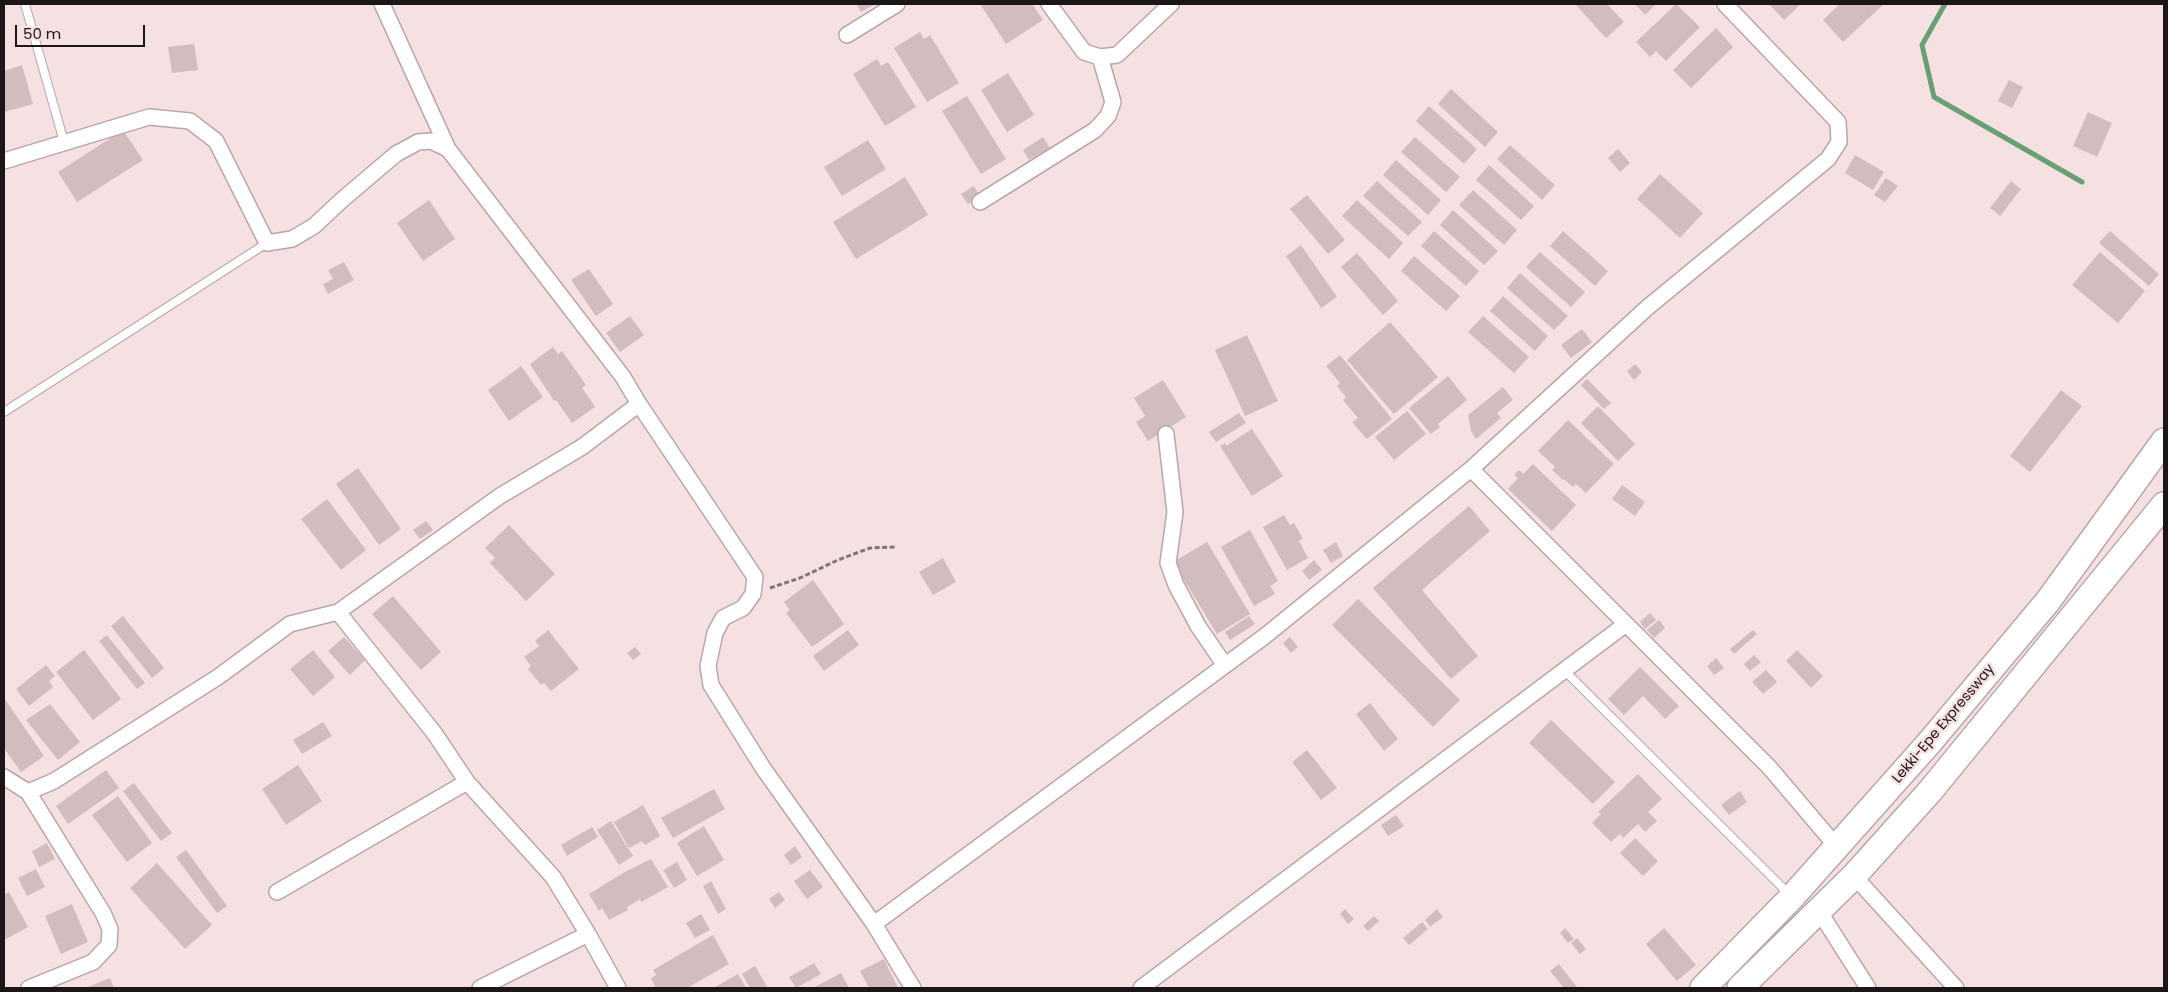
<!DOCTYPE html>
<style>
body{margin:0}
#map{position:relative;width:2168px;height:992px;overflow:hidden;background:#f6e1e2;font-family:Poppins,sans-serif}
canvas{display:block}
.frame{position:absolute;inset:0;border:5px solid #1d1616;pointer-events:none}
.scale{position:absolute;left:15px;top:25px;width:130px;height:22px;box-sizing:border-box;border:2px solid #1d1616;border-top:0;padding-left:6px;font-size:15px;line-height:18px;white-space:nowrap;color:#1d1616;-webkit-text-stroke:4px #f6e1e2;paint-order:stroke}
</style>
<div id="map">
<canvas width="2168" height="992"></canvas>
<div class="frame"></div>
<div class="scale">50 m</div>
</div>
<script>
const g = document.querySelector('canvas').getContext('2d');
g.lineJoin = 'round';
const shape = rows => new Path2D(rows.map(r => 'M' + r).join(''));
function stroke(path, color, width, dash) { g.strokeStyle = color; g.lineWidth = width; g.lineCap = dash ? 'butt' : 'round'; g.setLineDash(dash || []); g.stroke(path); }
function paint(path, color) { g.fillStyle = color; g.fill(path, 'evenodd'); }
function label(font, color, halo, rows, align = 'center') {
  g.font = font + ' Poppins,sans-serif'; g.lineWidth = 5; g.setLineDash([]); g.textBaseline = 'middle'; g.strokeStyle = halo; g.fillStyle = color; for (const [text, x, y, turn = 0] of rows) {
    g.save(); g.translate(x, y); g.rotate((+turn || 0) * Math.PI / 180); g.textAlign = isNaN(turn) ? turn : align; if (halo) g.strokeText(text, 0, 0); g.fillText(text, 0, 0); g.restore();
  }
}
stroke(shape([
 [1945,4,1922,45,1934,97,2082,182]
]), '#68a074', 5);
paint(shape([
 [856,4,875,4,861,12],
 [980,4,1032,4,1043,20,1006,44],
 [1575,4,1607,4,1624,22,1606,38],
 [1635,4,1656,4,1645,15],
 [1676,4,1700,27,1666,61,1656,51,1650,57,1636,42],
 [1769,4,1801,4,1784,20],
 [1840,4,1884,4,1843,42,1823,20],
 [1716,28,1733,47,1691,88,1673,70],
 [920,32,924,39,930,35,959,83,927,102,894,48],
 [194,44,198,70,172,73,168,47],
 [877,59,881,66,888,62,916,107,885,126,853,74],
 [22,65,33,104,4,112,4,71],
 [1008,73,1034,115,1007,132,981,90],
 [2009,80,2023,87,2012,108,1998,101],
 [1451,89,1498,132,1485,147,1438,104],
 [967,96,1006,159,981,174,942,111],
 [1429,106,1477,149,1464,164,1416,121],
 [2088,112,2112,123,2097,157,2073,146],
 [123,130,143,160,77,202,58,172],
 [1043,137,1050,148,1029,160,1023,150],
 [1415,137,1460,177,1446,192,1401,152],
 [868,140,886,169,842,196,824,167],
 [1510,145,1555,185,1542,200,1497,159],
 [1618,149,1630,163,1620,172,1608,158],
 [1855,155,1884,172,1873,190,1845,173],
 [1396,160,1441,200,1428,215,1383,175],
 [1489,165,1534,206,1521,220,1476,180],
 [1660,174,1703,213,1680,238,1637,199],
 [905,177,928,215,856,259,833,222],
 [1886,178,1898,186,1885,202,1874,195],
 [1377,181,1422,222,1408,236,1363,196],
 [2011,181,2021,189,2000,216,1990,208],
 [974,186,980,197,968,204,961,194],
 [1473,190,1517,230,1504,245,1459,205],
 [1307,195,1345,240,1328,254,1290,209],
 [429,200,455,239,423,261,397,223],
 [1357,200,1403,243,1389,259,1342,216],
 [1453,210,1498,251,1484,265,1440,225],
 [1434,231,1479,271,1466,286,1421,246],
 [1563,231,1608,271,1595,286,1550,246],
 [2110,231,2159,274,2149,286,2099,243],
 [1301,245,1337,297,1321,308,1286,256],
 [1540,252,1585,292,1571,307,1526,267],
 [2100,252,2145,291,2118,323,2072,285],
 [1357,253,1398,301,1383,315,1341,267],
 [1414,256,1460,296,1446,311,1401,271],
 [344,262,354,280,328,294,323,284,333,279,328,270],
 [589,269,613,304,596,316,571,280],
 [1520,273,1568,316,1554,330,1507,288],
 [1503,296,1548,336,1535,351,1490,311],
 [630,316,644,335,620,352,606,333],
 [1483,316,1529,357,1514,373,1468,332],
 [1390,322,1438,377,1394,414,1347,360],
 [1582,329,1592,342,1571,358,1561,345],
 [1247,335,1278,401,1245,416,1215,350],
 [553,347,558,354,562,351,586,385,582,388,595,407,572,423,556,400,554,401,530,364],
 [1340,355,1392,419,1367,439,1352,422,1358,418,1343,400,1346,397,1337,386,1340,383,1326,366],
 [1635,364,1642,372,1634,380,1627,371],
 [521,366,543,397,509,421,488,390],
 [1448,376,1467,400,1438,424,1440,427,1431,434,1409,408],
 [1587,379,1611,403,1604,409,1581,385],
 [1163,380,1186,417,1148,441,1136,422,1145,416,1134,398],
 [1503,387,1513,400,1497,413,1501,418,1476,439,1471,431,1468,415],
 [2061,390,2082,406,2030,472,2010,456],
 [1598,406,1635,444,1618,461,1581,423],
 [1407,411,1426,434,1394,460,1375,437],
 [1239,413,1246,423,1216,442,1209,432],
 [1568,420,1614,464,1586,493,1576,484,1573,487,1564,479,1563,480,1552,470,1555,467,1538,451],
 [1252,429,1283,476,1252,496,1220,446,1225,443,1226,446],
 [1533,464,1576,505,1552,531,1508,489,1518,478,1514,475,1519,470,1523,474],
 [358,468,401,529,379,545,336,484],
 [1622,485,1645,502,1635,516,1612,499],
 [327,499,366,550,341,570,301,519],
 [1469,506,1490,531,1422,590,1478,656,1451,679,1373,588],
 [1284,515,1290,525,1294,523,1303,539,1299,541,1308,558,1287,570,1263,527],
 [426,521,433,530,420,539,413,530],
 [509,525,555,574,526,601,490,563,495,558,485,548],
 [1250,530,1278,581,1270,586,1275,594,1254,606,1221,547],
 [1207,542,1250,614,1217,634,1173,562],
 [1336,542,1343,556,1331,563,1323,550],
 [943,558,956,582,933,595,919,572],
 [1314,560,1322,570,1309,580,1302,571],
 [813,580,844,624,812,647,786,613,790,610,784,602],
 [393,596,441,652,421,670,372,614],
 [1358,599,1460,700,1433,727,1332,625],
 [1650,613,1656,620,1645,629,1640,622],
 [123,616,164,668,152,678,111,626],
 [1249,616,1255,624,1230,640,1225,632],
 [1659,620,1665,628,1654,638,1647,630],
 [548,630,579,669,551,691,544,683,541,685,528,669,531,666,524,657,539,646,535,641],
 [848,630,859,645,824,671,813,656],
 [1753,630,1757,634,1734,654,1730,649],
 [107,635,145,683,137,689,99,641],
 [344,637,365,660,350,675,328,651],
 [1290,637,1298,647,1291,653,1283,643],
 [635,647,641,654,633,660,627,653],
 [84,650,121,699,93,720,56,672],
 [313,650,335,677,313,696,290,669],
 [1797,650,1823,676,1811,688,1786,661],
 [1754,655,1761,662,1750,671,1744,664],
 [1716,658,1724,668,1714,675,1707,666],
 [46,665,55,676,49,681,53,687,29,706,16,689],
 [1640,667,1679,706,1665,719,1643,696,1624,715,1608,699],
 [1766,670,1777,682,1763,694,1752,682],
 [4,698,44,756,21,772,4,748],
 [1370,703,1398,739,1384,751,1356,714],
 [50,704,80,742,58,760,26,720],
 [1551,720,1615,782,1593,804,1529,743],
 [323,722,332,736,302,754,293,740],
 [1307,750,1337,788,1321,800,1292,762],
 [298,765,322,801,286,825,262,789],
 [106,770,119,788,68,824,56,806],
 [1638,774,1662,799,1648,812,1657,821,1645,832,1638,824,1623,838,1620,834,1611,842,1592,823,1601,814,1598,812],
 [134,783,172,833,161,841,123,791],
 [714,789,725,809,673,838,661,818],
 [1740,791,1747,802,1729,815,1721,805],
 [118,796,152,843,127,862,92,815],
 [643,805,660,836,645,845,642,841,629,848,614,822],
 [1396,815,1404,826,1388,836,1381,825],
 [611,821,633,856,619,865,597,830],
 [704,826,724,860,697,876,677,843],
 [592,827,598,837,567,856,561,845],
 [1635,838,1658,861,1643,876,1620,853],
 [47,843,55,859,39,867,32,851],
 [795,846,802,857,791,865,784,855],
 [186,850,227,906,217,913,176,857],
 [651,859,668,887,641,902,640,899,627,907,628,910,609,920,602,908,599,911,589,894,623,873],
 [677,862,687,880,674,888,663,870],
 [157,863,212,925,185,949,130,888],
 [36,869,45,887,27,896,18,878],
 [810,870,823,887,807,899,794,881],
 [711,881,726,909,718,914,703,886],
 [9,892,28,927,4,940,4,895],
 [779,892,785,900,775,908,769,899],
 [72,904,88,942,61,954,45,916],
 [1345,909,1354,919,1348,924,1340,914],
 [1437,909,1443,917,1430,927,1425,920],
 [701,914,710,930,695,938,686,923],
 [1374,916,1379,921,1368,931,1363,926],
 [1422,922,1428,929,1409,945,1403,938],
 [1565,928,1574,939,1568,943,1560,933],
 [1664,928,1696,965,1677,981,1646,944],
 [713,935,729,964,687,988,656,988,651,978,656,975,653,970],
 [1577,938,1586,949,1580,954,1571,943],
 [884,959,898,988,869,988,860,971],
 [814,963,821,974,796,988,789,977],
 [1559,964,1577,987,1575,988,1564,988,1550,971],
 [755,966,768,988,750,988,742,974],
 [841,973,849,988,813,988],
 [738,974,746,988,716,988,715,987],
 [110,978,114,988,85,988]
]), '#d2bdbe');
const service = shape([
 [25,4,64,142],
 [4,412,267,243],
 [1565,671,1789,894]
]);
const minor = shape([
 [382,4,448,149],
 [1049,4,1084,52,1100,57,1117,55,1171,4],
 [847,35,897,4],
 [4,161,149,117,190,121,216,141,267,243,292,239,314,226,343,199,396,154,418,142,431,141,448,149,623,377,639,404,582,447,500,496,338,612,290,624,218,677,54,781,28,792,4,777],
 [980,202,1095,130,1108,116,1113,102,1100,57],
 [639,404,755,577,753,594,743,608,723,618,715,633,708,666,711,685,763,768,874,924,913,988],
 [1166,434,1175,512,1168,563,1176,585,1198,626,1224,664],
 [1471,469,1769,767,1837,847],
 [338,612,435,734,467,782,553,877,588,934,618,988],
 [28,792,103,913,110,929,109,945,93,962,29,988],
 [1854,876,1956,988],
 [277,892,467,782],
 [1819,911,1868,988],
 [874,924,1265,636,1471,469,1648,307,1828,159,1839,142,1838,122,1725,4],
 [480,988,588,934],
 [1141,988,1626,624]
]);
const trunk = shape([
 [1703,988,1792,897,1929,743,2048,601,2164,441],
 [1740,988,1854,876,1931,790,2164,505]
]);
stroke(service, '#bba6a7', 10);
stroke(minor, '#bba6a7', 18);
stroke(trunk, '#bba6a7', 28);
stroke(shape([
 [770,588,800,578,838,560,870,548,895,547]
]), '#837576', 3, [5, 2.5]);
stroke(service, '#fff', 8);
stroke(minor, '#fff', 15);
stroke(trunk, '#fff', 25);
label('14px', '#1d1616', '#f6e1e2', [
 ["Lekki-Epe Expressway",1944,724,-50]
]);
</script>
